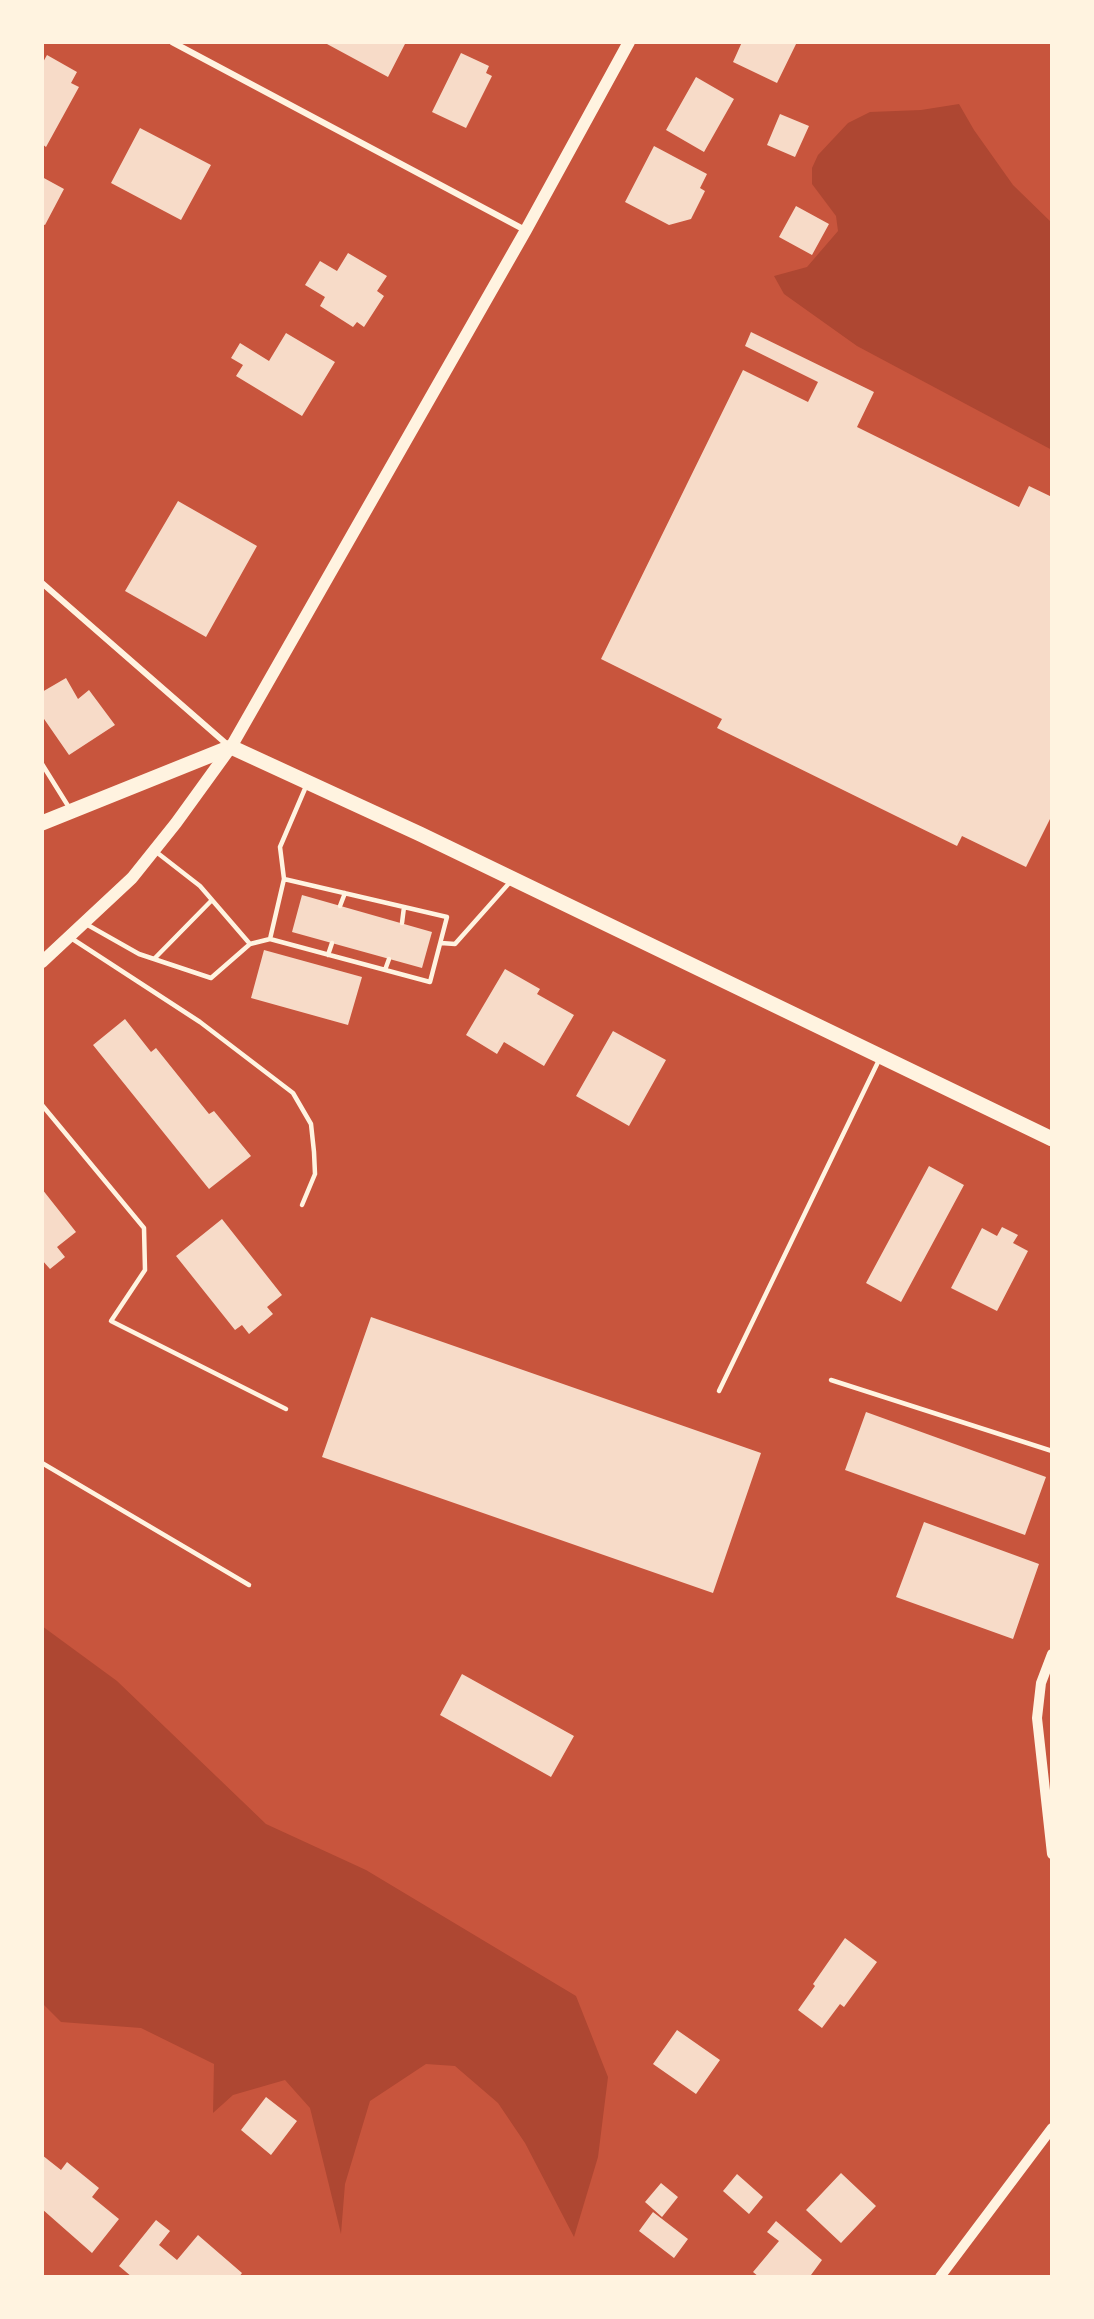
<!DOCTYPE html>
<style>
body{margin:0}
#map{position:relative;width:1094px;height:2319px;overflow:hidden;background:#c8553d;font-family:Signika,sans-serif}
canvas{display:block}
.frame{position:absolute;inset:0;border:44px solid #fff3e0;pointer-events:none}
</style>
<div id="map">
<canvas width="1094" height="2319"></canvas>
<div class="frame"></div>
</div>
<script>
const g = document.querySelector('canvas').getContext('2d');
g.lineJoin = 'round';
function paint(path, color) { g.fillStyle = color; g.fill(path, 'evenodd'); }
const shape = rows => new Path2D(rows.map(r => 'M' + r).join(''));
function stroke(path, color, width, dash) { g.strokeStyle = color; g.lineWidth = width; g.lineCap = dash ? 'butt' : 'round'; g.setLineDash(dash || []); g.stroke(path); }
paint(shape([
 [959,104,974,130,1013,185,1052,223,1052,450,857,346,784,294,774,276,807,267,838,231,836,216,812,184,812,168,818,155,848,123,870,112,921,110],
 [42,1626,117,1681,266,1824,366,1870,576,1996,608,2077,598,2157,574,2237,525,2143,498,2103,455,2066,426,2064,370,2101,345,2184,341,2234,310,2108,285,2080,233,2095,213,2113,214,2064,141,2028,61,2022,42,2003]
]), '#ae4732');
paint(shape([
 [328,42,406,42,388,77,327,44],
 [742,42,797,42,777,83,733,62],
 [461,53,489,66,486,73,492,76,466,128,432,112],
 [47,55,77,72,71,83,79,87,46,147,42,144,42,64],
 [696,77,734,99,704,152,666,130],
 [780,114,809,126,795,157,767,145],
 [140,128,211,165,181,220,111,183],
 [654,146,707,174,700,188,705,191,691,219,669,225,625,202],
 [42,177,64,189,45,225,42,224],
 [796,206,829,224,812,255,779,237],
 [348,253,387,276,377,291,384,296,364,327,357,322,353,327,320,306,325,297,305,285,320,261,337,271],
 [751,332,874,392,857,427,1019,507,1029,486,1052,497,1052,815,1026,867,962,836,957,846,717,728,722,719,601,659,743,370,808,402,818,382,745,346],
 [286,333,335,362,302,416,236,376,243,365,231,358,240,343,269,361],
 [178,501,257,546,206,637,125,591],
 [66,678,78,699,89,690,115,725,69,755,42,716,42,692],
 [302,895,432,932,422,968,292,932],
 [264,950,362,977,348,1025,251,998],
 [505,969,540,989,537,994,574,1015,544,1066,504,1042,497,1054,466,1035],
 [125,1019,151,1052,156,1048,209,1114,214,1111,251,1156,209,1189,93,1045],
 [613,1031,666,1060,629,1126,576,1096],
 [929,1166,964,1185,901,1302,866,1283],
 [42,1189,76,1232,57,1247,65,1257,50,1269,42,1260],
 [222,1219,282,1295,267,1307,273,1314,249,1334,242,1325,235,1330,176,1256],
 [1002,1227,1018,1235,1013,1243,1028,1251,997,1311,951,1288,982,1228,997,1236],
 [371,1317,761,1453,713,1593,322,1457],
 [866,1412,1046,1477,1025,1535,845,1470],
 [924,1522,1039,1564,1013,1639,896,1597],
 [462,1674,574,1736,551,1777,440,1715],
 [845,1938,877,1962,844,2007,840,2004,822,2028,798,2010,815,1986,813,1984],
 [677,2030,720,2060,696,2094,653,2064],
 [266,2097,297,2121,271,2155,241,2130],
 [42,2155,61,2170,67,2162,99,2188,92,2197,119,2219,92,2253,42,2209],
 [841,2173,876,2206,841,2243,806,2210],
 [737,2174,763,2197,749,2214,723,2191],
 [661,2183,678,2197,662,2217,645,2202],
 [653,2212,688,2239,674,2258,639,2231],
 [156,2220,170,2231,159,2245,177,2260,198,2235,242,2273,239,2277,132,2277,119,2266],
 [776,2221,822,2260,811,2275,813,2277,759,2277,753,2272,779,2241,767,2232]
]), '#f7dbc8');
stroke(shape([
 [42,764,70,809],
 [155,851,200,886,250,944],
 [340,906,345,893],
 [402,923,404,907],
 [86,924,139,954,211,978,250,944,270,939,430,982,447,917,284,879],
 [71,938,200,1022,293,1093,311,1124,314,1152,315,1174,302,1205],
 [270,939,284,879,280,847,307,784],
 [441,943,455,944,511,881],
 [328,955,332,943],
 [154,959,212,900],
 [385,970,389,959],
 [42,1105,144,1228,145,1270,111,1321,286,1409],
 [831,1380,1052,1451],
 [719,1391,879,1060],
 [42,1463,249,1585]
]), '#fff3e0', 4.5);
stroke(shape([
 [172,42,525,230],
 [42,583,230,747]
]), '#fff3e0', 6);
stroke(shape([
 [1052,1654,1041,1683,1037,1718,1052,1854],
 [940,2277,1052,2128]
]), '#fff3e0', 10);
stroke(shape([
 [42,962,132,878,176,823,231,747,526,230,629,42]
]), '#fff3e0', 12);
stroke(shape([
 [42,823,231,747,420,834,1052,1139]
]), '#fff3e0', 15);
</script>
